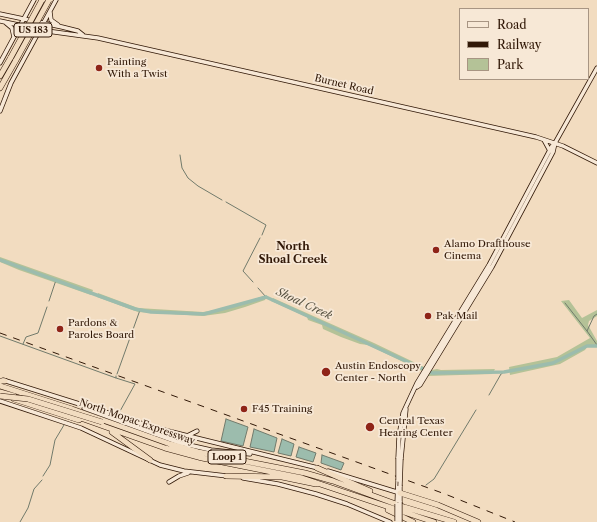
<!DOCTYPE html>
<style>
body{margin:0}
#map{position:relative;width:597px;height:522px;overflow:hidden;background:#f2dcc0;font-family:"Libre Caslon Text",serif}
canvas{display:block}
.legend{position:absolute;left:459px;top:8px;width:130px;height:72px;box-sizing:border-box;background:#f7e8d6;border:1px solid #a89583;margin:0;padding:5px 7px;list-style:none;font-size:12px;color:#311807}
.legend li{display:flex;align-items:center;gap:8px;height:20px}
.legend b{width:20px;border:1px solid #a89583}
</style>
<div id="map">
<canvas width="597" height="522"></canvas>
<ul class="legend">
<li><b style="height:5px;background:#f7e8d6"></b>Road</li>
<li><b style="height:5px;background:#311807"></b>Railway</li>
<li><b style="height:11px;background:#b4c297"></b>Park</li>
</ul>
</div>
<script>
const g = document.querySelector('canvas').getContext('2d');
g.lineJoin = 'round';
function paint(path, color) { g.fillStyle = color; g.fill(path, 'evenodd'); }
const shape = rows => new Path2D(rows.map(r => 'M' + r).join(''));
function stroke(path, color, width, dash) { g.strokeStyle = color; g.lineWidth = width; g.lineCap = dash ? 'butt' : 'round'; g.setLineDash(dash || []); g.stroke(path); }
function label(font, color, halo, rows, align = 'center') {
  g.font = font + ' "Libre Caslon Text",serif'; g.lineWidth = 3.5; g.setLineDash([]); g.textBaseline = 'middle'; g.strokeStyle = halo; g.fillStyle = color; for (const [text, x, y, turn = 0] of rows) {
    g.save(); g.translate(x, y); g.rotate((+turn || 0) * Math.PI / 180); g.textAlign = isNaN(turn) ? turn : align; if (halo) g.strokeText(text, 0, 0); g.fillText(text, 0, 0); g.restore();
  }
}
paint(shape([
 [0,257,93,290,91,295,19,270,0,262],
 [98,293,138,308,203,312,223,309,267,295,265,300,245,307,225,313,203,316,138,312,97,297],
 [273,298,374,343,424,367,422,371,368,345,360,344,341,337,323,329,322,325,308,320,307,317,271,301],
 [569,300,582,318,597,310,597,316,589,321,588,325,597,341,597,346,587,347,585,350,560,364,510,375,509,367,557,357,590,338,561,301],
 [437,369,441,370,495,369,492,374,428,376,432,370]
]), '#b4c297');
const water = shape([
 [226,419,248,427,243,446,221,441,226,419],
 [254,429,277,438,274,452,250,447,254,429],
 [282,439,294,444,291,456,278,453,282,439],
 [299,447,316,453,313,462,296,457,299,447],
 [322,455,344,463,341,470,321,463,322,455]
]);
paint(water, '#9cbcad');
stroke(water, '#717a6b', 1);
stroke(shape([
 [180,155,182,168,188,178,198,186,222,200],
 [226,202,266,225,262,235],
 [253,282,243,271,260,238],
 [258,288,266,297],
 [49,301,56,280],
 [565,303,587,331],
 [597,314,594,316,587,331,597,345],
 [0,336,116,378,116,376],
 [23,344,26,337,38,333,47,307],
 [117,374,140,310],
 [116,378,135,384,119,413],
 [489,395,501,374,504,372],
 [43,476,50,465,55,440,64,425],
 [426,485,434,479,476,410],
 [20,522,28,508,34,489,42,480]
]), '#717a6b', 1);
stroke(shape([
 [0,260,135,309,151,312,204,314,266,297,432,373,504,372,553,363,587,346,597,346]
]), '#9cbcad', 3.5);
const secondary = shape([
 [50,12,51,20,58,25],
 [0,14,62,27,78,31,83,35],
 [0,21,47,31,98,38,536,137,563,146,597,163],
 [6,23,12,28,14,37],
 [0,63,34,0],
 [0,111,11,83,56,0],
 [544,140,550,151],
 [3,380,156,428,318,468],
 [417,387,420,385,492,267,553,152,555,143],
 [0,401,81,428,160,465,184,471,227,476],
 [84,408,180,443,211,450,250,454],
 [187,436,197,431],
 [398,458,399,436,403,413,417,383,489,265,552,146,555,143,597,68],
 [401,459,406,409],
 [328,471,400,493],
 [243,478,278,484,316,494,347,504,390,522],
 [169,482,179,476,188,473],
 [400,502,400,486],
 [397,504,398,480]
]);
const motorway = shape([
 [0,76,11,57],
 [0,88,16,60],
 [0,381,5,381],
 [0,386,72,409,170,444,198,452,305,473,333,481,404,507,454,522],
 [0,392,14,396],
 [14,399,79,420],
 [75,416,165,448,202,458,302,478,434,522],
 [112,432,150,460],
 [317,468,370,491],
 [226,476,282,477,316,484],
 [400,493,438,505,478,522],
 [388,510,413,522]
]);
stroke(secondary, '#311807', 5);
stroke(motorway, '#311807', 6);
stroke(secondary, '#f7e8d6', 3.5);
stroke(motorway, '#f2dcc0', 5);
stroke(shape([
 [0,333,445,494,515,522]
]), '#311807', 1, [7, 7]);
const secondaryBridge = shape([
 [398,480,398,458],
 [400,486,401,459],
 [397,521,397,504],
 [400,522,400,502]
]);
const motorwayBridge = shape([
 [11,57,42,0],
 [16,60,49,0],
 [0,396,28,399,102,422]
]);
stroke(secondaryBridge, '#311807', 5, []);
stroke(motorwayBridge, '#311807', 6, []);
stroke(secondaryBridge, '#f7e8d6', 3.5);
stroke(motorwayBridge, '#f2dcc0', 5);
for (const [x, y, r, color] of [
 [99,68,4,"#8f2418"],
 [436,250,4,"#8f2418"],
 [428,316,4,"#8f2418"],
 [60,329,4,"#8f2418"],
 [326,372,5,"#8f2418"],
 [244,409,4,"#8f2418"],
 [370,427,5,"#8f2418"]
]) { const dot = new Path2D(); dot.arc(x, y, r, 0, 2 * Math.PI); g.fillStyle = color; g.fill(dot); stroke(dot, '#f7e8d6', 1.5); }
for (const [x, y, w] of [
 [33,30,38],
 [227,457,38]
]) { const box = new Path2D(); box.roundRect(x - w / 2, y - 7, w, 14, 3); g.fillStyle = '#f7e8d6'; g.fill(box); stroke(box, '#311807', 1); }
label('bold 9px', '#311807', null, [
 ["US 183",33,30],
 ["Loop 1",227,457]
]);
label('10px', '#311807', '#f7e8d6', [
 ["Painting",107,62],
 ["With a Twist",107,74],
 ["Alamo Drafthouse",444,244],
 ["Cinema",444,256],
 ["Pak Mail",436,316],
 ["Pardons &",68,323],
 ["Paroles Board",68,335],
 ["Austin Endoscopy",335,366],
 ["Center - North",335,378],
 ["F45 Training",252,409],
 ["Central Texas",379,421],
 ["Hearing Center",379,433]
], 'left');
label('10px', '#311807', '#f7e8d6', [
 ["Burnet Road",344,85,13],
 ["North Mopac Expressway",137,422,19]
]);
label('bold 11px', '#311807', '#f7e8d6', [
 ["North",293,247],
 ["Shoal Creek",293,260]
]);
label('italic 11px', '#565141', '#f7e8d6', [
 ["Shoal Creek",304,304,25]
]);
</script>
